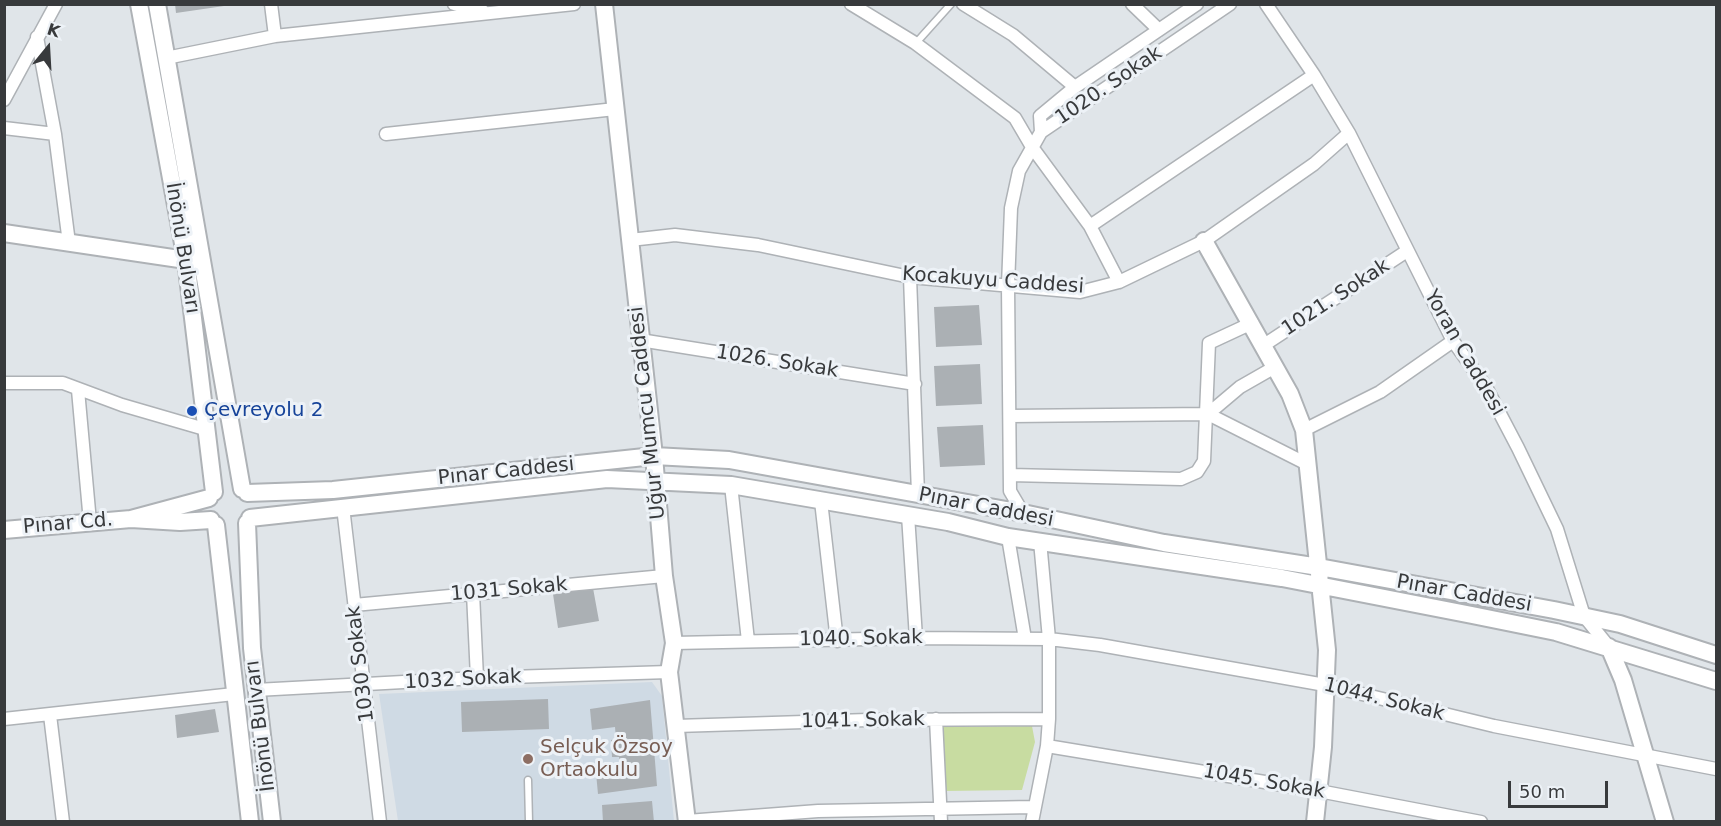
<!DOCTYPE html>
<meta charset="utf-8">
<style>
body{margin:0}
#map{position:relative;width:1721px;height:826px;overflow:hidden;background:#e0e5e9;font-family:"DejaVu Sans",sans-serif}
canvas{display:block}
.frame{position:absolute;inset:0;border:6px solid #383a3c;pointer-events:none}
.north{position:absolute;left:18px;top:18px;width:60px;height:60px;-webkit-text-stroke:4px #edf2f7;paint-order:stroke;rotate:18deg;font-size:16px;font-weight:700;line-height:24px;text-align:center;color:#383a3c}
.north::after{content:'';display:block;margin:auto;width:21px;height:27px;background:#383a3c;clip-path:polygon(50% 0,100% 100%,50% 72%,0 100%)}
.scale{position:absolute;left:1508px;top:781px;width:100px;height:27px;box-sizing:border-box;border:3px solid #383a3c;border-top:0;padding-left:8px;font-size:18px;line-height:21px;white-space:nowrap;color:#383a3c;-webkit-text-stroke:4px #edf2f7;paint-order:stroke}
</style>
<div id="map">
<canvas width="1721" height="826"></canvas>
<div class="frame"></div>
<div class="north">K</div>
<div class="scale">50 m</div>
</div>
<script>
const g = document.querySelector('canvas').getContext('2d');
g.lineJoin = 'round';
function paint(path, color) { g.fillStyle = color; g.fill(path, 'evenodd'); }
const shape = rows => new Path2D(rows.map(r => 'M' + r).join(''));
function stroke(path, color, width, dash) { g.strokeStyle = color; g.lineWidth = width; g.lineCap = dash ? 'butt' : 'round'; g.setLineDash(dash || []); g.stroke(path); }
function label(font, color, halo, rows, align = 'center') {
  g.font = font + ' "DejaVu Sans",sans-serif'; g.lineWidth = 6; g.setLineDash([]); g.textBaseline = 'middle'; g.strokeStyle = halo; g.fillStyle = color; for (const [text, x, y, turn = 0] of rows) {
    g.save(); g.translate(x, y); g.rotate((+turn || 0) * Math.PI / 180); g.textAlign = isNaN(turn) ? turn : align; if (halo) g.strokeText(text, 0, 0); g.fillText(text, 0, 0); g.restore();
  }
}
paint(shape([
 [652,682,662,696,674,821,398,821,379,694]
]), '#cfdae4');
paint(shape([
 [1032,726,1035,742,1022,790,943,791,941,727]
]), '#c8dca1');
paint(shape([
 [175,4,224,4,224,6,176,13],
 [979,305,982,345,936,347,934,307],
 [980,364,982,404,936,406,934,366],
 [983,425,985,465,940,467,937,427],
 [593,588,599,621,558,628,553,594],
 [548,699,549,729,462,732,461,702],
 [650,700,657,786,598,794,596,773,620,769,619,757,612,757,611,740,616,739,615,727,592,730,590,709],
 [215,709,219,732,177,738,175,715],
 [652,801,654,822,603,822,602,805]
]), '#abb0b4');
const lane = shape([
 [916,43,951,4],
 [528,780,529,822]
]);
const street = shape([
 [271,4,275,36],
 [454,4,483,11],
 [851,4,915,43,1015,118,1032,147,1090,226,1119,282],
 [963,4,1013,35,1075,87],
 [1132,4,1159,30],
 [1266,4,1314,75,1349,133,1453,341,1486,387,1518,448,1557,529,1584,616,1609,647],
 [37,37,55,134,69,243],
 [166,58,275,36,574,4],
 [4,100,56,4],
 [4,128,55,134],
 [1041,132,1040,116,1075,87,1197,4],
 [386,134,615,109],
 [1090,226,1314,75],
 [630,240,675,235,758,245,910,277,1080,292,1119,282,1204,241,1314,164,1349,133],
 [910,277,918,494],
 [640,340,915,384],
 [1264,345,1407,251],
 [4,383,63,383,122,405,208,430],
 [78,390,90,522],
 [1208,414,1309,465],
 [1010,416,1208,414,1240,387,1275,367],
 [1304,430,1380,392,1453,341],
 [1010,475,1181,479,1197,472,1204,461,1209,343,1252,323],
 [731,485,748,641],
 [821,501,837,641],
 [343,507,380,822],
 [1023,513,1010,491,1008,286,1011,208,1019,171,1041,132,1230,4],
 [908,515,916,638],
 [1008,537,1025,639],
 [473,593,477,678],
 [354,605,664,576],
 [674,643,916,638,1049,639,1100,645,1325,685,1494,726,1716,769],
 [256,690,477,678,669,672],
 [50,715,63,822],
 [4,719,234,694],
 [936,719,941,822],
 [676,726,868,720,1049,719],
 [1047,746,1319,791,1481,822],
 [687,821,818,811,1033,807],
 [1032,822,1047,746,1049,719,1049,639,1040,541]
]);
const secondary = shape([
 [139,4,186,260,214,492],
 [157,4,242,489],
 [604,4,654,456,664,576,674,643,669,672,687,822],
 [4,233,186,260],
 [1204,241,1290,394,1304,430,1327,650,1323,747,1315,822],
 [247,493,333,490,654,456,729,460,1023,513,1164,543,1319,567,1554,610,1620,624,1716,655],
 [209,498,131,519,180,522,211,520],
 [250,518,607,479,731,485,948,522,1008,537,1282,578,1472,615,1556,632,1716,681],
 [247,523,252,648,272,822],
 [216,525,250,822],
 [4,530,131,519],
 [1609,647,1623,680,1665,822]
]);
stroke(lane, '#aeb2b6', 9);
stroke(street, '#aeb2b6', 15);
stroke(secondary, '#aeb2b6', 20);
stroke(lane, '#fff', 6);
stroke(street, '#fff', 12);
stroke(secondary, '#fff', 16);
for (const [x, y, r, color] of [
 [192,411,6,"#1a4fb4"],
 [528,759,6,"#8d6e63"]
]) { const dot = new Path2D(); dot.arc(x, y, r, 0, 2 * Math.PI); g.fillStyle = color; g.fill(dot); stroke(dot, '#edf2f7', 2); }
label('20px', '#383a3c', '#edf2f7', [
 ["1020. Sokak",1109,86,-34],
 ["İnönü Bulvarı",182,248,81],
 ["Kocakuyu Caddesi",993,281,4],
 ["1021. Sokak",1336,298,-33],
 ["Yoran Caddesi",1464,353,60],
 ["1026. Sokak",777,362,9],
 ["Uğur Mumcu Caddesi",648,413,-96],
 ["Pınar Caddesi",506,472,-6],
 ["Pınar Caddesi",986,508,11],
 ["Pınar Cd.",68,524,-5],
 ["1031 Sokak",509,590,-5],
 ["Pınar Caddesi",1464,594,10],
 ["1040. Sokak",861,639,-1],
 ["1030 Sokak",361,664,-97],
 ["1032 Sokak",463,680,-3],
 ["1044. Sokak",1384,700,14],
 ["1041. Sokak",863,721,-1],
 ["İnönü Bulvarı",261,726,-97],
 ["1045. Sokak",1264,782,10]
]);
label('20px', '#164399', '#edf2f7', [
 ["Çevreyolu 2",204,411]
], 'left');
label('20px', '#785e54', '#edf2f7', [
 ["Selçuk Özsoy",540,748],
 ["Ortaokulu",540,771]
], 'left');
</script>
